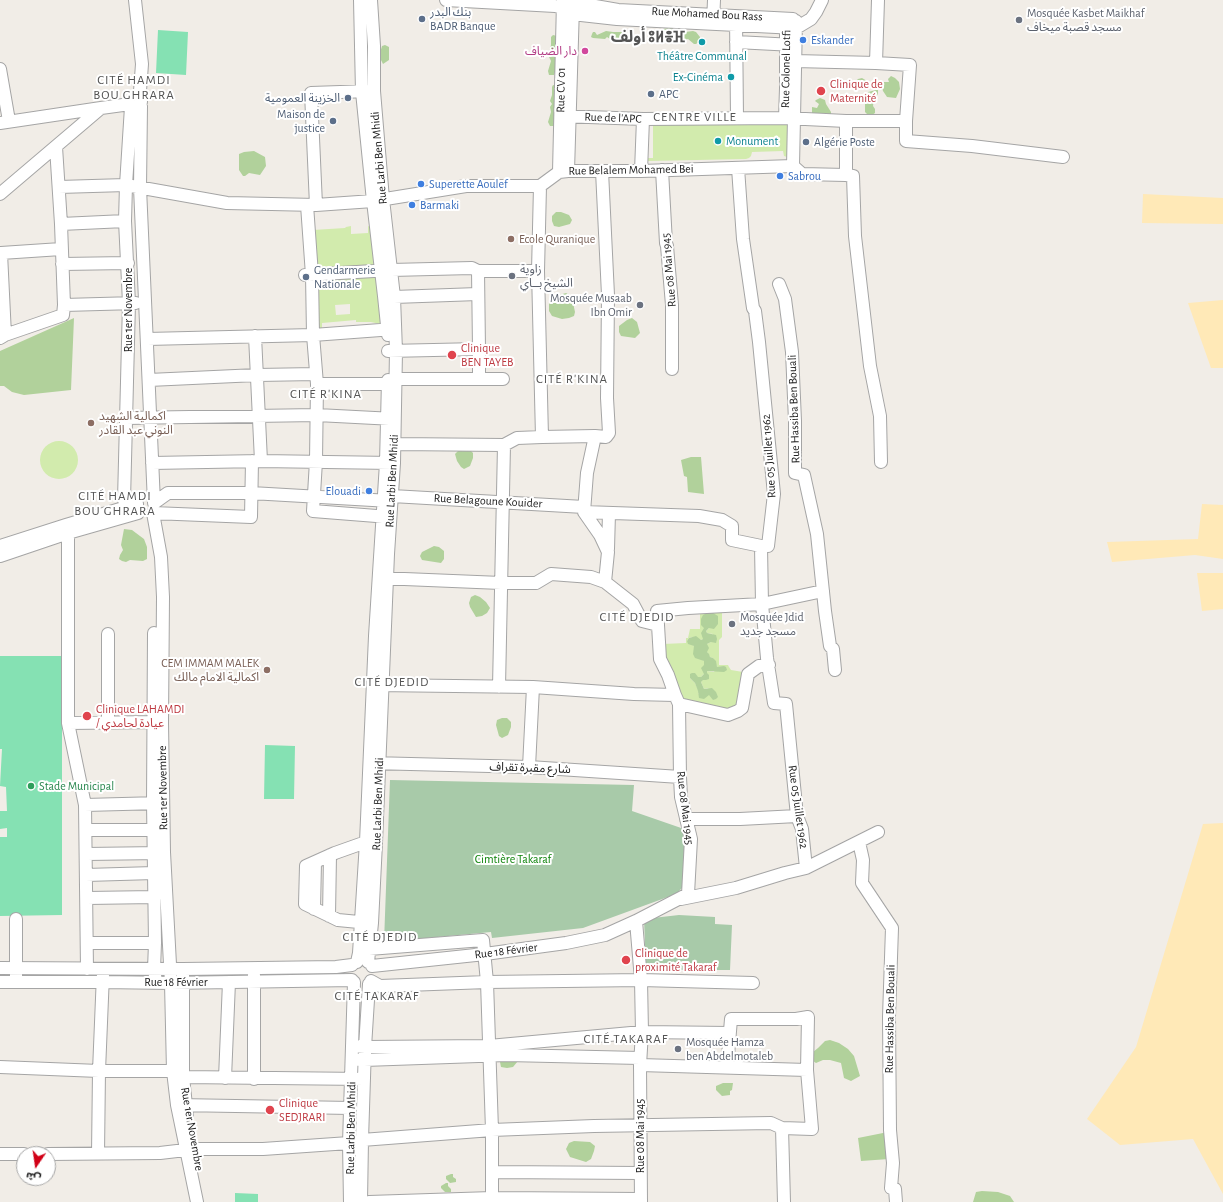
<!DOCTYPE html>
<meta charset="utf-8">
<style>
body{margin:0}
#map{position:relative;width:1223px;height:1202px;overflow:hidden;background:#f1ede7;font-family:"Alegreya Sans","Noto Sans Arabic",sans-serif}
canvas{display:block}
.north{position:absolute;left:16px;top:1146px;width:40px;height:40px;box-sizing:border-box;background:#fff;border:1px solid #a6a6a6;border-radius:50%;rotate:193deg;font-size:11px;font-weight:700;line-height:16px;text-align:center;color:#212121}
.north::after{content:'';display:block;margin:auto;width:14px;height:18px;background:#d10016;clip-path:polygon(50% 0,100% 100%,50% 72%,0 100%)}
</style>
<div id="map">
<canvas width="1223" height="1202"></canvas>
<div class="north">ش</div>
</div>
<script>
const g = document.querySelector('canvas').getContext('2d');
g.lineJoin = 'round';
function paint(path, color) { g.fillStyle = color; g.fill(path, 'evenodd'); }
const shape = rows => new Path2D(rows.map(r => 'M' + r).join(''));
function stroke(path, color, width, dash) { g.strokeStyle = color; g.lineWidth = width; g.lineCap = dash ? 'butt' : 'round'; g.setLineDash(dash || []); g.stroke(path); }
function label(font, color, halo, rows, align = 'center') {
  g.font = font + ' "Alegreya Sans","Noto Sans Arabic","Noto Sans Tifinagh",sans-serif'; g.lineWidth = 4; g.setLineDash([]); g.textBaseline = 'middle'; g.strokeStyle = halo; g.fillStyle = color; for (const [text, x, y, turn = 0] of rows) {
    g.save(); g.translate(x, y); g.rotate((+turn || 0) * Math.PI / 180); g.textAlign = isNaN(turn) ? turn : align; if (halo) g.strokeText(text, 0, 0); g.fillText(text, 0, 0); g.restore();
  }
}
paint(shape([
 [789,122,789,156,787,157,784,156,783,151,752,152,751,156,749,158,746,159,648,161,648,158,653,158,653,125,649,125,648,124],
 [351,226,351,234,368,233,368,226,372,228,376,265,316,271,313,230,345,228,346,227],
 [374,276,378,278,382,320,380,324,371,322,356,322,356,320,322,323,322,328,319,330,317,307,319,306,317,279],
 [350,304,350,314,336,315,335,305],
 '40 460a19 19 0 1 1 38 0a19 19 0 1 1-38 0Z',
 [700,610,722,610,722,637,719,640,719,665,728,665,729,667,731,670,743,672,740,707,729,712,681,699,668,670,663,644,686,643,686,638,688,638,690,629,700,629],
 [704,628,716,628,709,628,706,631,707,633,713,634,711,642,707,644,707,652,710,657,713,658,717,667,714,672,707,671,707,673,701,682,704,689,709,688,698,694,699,692,695,683,690,678,701,677,704,674,704,661,694,654,694,646,687,641,689,638,692,637,701,640,703,639]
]), '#d2ebad');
paint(shape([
 [670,28,674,29,675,31,675,39,673,41,671,41,666,37,663,37,660,35,660,30,663,29],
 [606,31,613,32,621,32,626,34,626,38,623,40,614,37,610,39,607,37,605,39,593,38,591,37,592,34,593,32,595,32,597,35],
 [693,31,696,32,700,37,700,41,696,44,694,44,688,39,685,40,683,40,682,38,682,33,685,32],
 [553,35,557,36,558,40,555,42,557,48,556,69,554,75,549,75,548,71,551,61,549,57,551,53,550,50,551,45,551,37],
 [385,45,389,47,389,60,383,64,379,56,382,46],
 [891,76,895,78,899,82,900,89,896,98,887,97,883,91,881,85,882,82,889,82,888,79],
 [862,78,867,81,868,85,866,87,861,88,857,84,856,81,858,79],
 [553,85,557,86,557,120,554,126,550,126,548,122,551,112,550,107,552,104,550,101,552,95,552,87],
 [876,90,878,90,878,94,874,98,873,106,875,109,875,113,872,115,867,114,865,112,865,102,868,98,868,92],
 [820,98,825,100,826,104,831,112,831,114,812,114,812,107,817,108,819,104,815,101,816,100],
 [254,151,265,157,266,166,260,175,249,173,245,176,243,176,239,170,239,154,244,152],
 [556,212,561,212,569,215,572,220,570,224,559,227,554,226,552,221,552,216],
 [566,293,571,296,572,298,575,312,574,316,569,318,562,319,552,316,549,311,549,303,551,300,559,295],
 [74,318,71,390,24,395,12,392,4,386,0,386,0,351],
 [632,318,637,322,640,333,635,338,621,336,619,332,619,326,627,320],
 [469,449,473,453,473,458,470,466,464,469,461,467,457,461,455,454,459,450],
 [691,457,701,457,704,494,688,492,687,477,684,476,681,460],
 [124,529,132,530,144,539,147,547,147,559,143,561,130,560,126,562,122,561,119,559,120,555,123,550,121,545],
 [434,546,439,547,444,551,444,559,441,563,422,560,420,556,422,552],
 [475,595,480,597,486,602,490,608,487,613,482,616,476,617,470,607,469,603,471,597],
 [707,613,713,613,718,616,718,624,714,629,709,628,706,631,707,633,716,635,717,639,716,643,711,642,707,644,709,648,707,652,709,654,710,657,713,658,716,661,717,667,724,666,726,667,727,670,724,672,707,671,707,673,709,675,709,679,706,680,703,680,701,682,704,689,712,688,716,692,718,697,716,699,713,700,709,695,704,699,699,698,698,691,695,683,690,678,690,674,692,673,695,673,698,677,701,677,704,674,701,668,704,665,704,661,695,658,693,654,694,646,688,644,687,641,689,638,696,636,701,640,703,639,701,633,704,628,701,625,701,619,703,615],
 [502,718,507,718,511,722,511,727,508,735,502,738,499,736,496,725,497,720],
 [830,1040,839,1043,848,1049,854,1056,860,1076,851,1081,844,1078,841,1063,830,1060,823,1060,816,1063,813,1061,812,1057,813,1052,818,1048,825,1041],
 [501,1060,518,1061,513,1067,507,1068,501,1067,500,1062],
 [723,1083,733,1083,732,1090,730,1091,730,1095,722,1096,716,1090,716,1086],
 [888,1132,889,1159,861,1161,858,1138],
 [574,1141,590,1142,595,1146,594,1151,591,1159,586,1162,570,1157,566,1149,569,1143],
 [451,1174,453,1174,453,1177,456,1179,456,1182,450,1183,446,1179,446,1176],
 [446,1183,448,1183,448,1186,451,1189,451,1192,445,1192,441,1188,441,1186],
 [982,1191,998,1192,1010,1196,1014,1202,973,1202,976,1192]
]), '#b1d19b');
paint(shape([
 [1143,194,1223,198,1223,224,1142,223],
 [1223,300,1223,368,1211,368,1188,303],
 [1202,504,1223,505,1223,559,1195,555,1112,562,1107,542,1198,539],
 [1197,573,1223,573,1223,609,1202,611],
 [1223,823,1223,1194,1193,1139,1120,1145,1087,1119,1136,1047,1203,824]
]), '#ffe9b7');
paint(shape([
 [390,780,634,785,632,811,684,829,685,841,685,885,676,894,583,928,492,938,491,932,384,942],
 [679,915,715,917,715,924,732,925,730,970,646,970,644,919]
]), '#a8caa9');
paint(shape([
 [158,30,188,32,186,75,156,73],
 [0,656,62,656,62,915,0,916,0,835,0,837,7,837,7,828,0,829,0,811,7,811,6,787,0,786,2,749,0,749],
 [265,745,295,746,294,799,264,799],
 [235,1193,258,1194,258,1202,235,1202]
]), '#85e1b3');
const minor = shape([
 [135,0,142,64,140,91,141,102],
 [360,0,362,92,373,201,384,296,388,335],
 [446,0,555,6,563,8,572,14,617,19,796,28,811,19,816,12,822,0],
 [570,0,573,2,618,10,793,19],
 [878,0,876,63,910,65,906,121],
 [736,17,737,118],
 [713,23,714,0],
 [736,42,794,45],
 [795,61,876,63],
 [0,69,9,121],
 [141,106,140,188,154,503],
 [131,107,126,185,125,221,129,303,124,500,137,504],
 [561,116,643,119,785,118,786,88,786,19],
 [785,118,846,121,906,121,906,141,972,146,1063,157],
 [0,123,101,108],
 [56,147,61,224,64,305,136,303],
 [793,166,796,21],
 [793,166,802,174,846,175,846,121],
 [738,168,743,239,753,308,755,311,759,342,774,494,768,546,761,546,762,604,767,658,774,703,786,704,797,816,802,829,806,868],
 [662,170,666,243,667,246,672,305,672,369],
 [568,171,573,6],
 [602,171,608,295,607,398,609,433,606,437,595,436,587,473,584,512,600,535,608,552,605,582],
 [641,171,643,119],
 [559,172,563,1],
 [846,175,853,176,855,236,870,366,880,416,881,462],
 [59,187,126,185,227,203,316,205,373,201,466,186,540,186,559,172,568,171,641,171,793,166],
 [0,194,101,108,130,104],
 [316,205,311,93,370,91],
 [61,224,125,221],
 [62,264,128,263],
 [538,271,542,437],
 [305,275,391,270,472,268,478,271,538,271,540,186],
 [779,284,785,299,792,352,795,421,795,473,804,475,817,534,825,611,830,646,833,649,835,670],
 [394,297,478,294],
 [5,335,63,315,64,305],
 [255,336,261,461],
 [0,338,5,335,1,253,61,249],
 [147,339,313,335,312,275,307,205],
 [388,351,479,349,478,271],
 [396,379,503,379],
 [479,379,479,349],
 [149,380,257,375,316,374],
 [317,384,387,384],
 [126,418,317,415,394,419],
 [395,444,504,445,517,438,542,437,595,436],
 [152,463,261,461,392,463],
 [392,496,584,507],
 [154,503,168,493,251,493,390,501],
 [584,512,699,516,722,520,732,526,732,540,761,546],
 [389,517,313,511,316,461,317,384,313,335,394,329],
 [66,525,68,533,68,723,85,805,87,969],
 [0,546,66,525,137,504],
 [608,549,609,513],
 [0,556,68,533,138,513],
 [658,625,657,611,688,608,762,604,823,591],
 [154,633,153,803,155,943,154,969,156,982],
 [376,685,533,687,634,694,675,695],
 [499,687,504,445],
 [679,704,728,715,738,711,742,708,748,674,759,666,769,665],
 [68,723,161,722],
 [108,723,108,634],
 [371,763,529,767,680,777],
 [529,767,533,687],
 [85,805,160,803],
 [686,819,740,819,797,816],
 [86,830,154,830],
 [859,842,863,860,862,883,892,928,889,1017,890,1130,893,1163,891,1188,895,1189,896,1202],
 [86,854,161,853],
 [86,875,154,873],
 [87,898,155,897],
 [681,899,736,888,785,873,806,868,878,832],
 [314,909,315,862],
 [329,916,330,855],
 [636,921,641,980,642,1032,640,1065,641,1202],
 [369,923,338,920,305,904,306,866,335,853,366,842,373,842],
 [87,943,155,943],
 [369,949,483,940,487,982,492,1130,492,1202],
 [357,962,359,953,366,842,375,636,386,463,388,380],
 [368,962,372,923,376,843,388,554,394,463,396,351,394,297,383,199,374,91,374,46,371,0],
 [372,966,485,954,566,943,605,935,636,921,688,894,691,839,681,797,680,777,679,704,675,695,668,675,660,659,658,625,642,621,633,604,605,582,591,577,551,574,536,583,501,583,380,578],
 [0,968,183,969,336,967,352,965],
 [183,975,183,1077,187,1115],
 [16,976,16,919],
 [371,981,380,986,487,982,641,980,753,983],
 [0,982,102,982,171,983,352,980],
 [352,1046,365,1047,489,1046,642,1032,729,1033],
 [352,1059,364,1060,507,1055,640,1058],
 [640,1065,807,1070],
 [0,1067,99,1071,173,1071,183,1077,364,1079],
 [225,1078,229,982],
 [254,1079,254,975],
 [178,1105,351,1108],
 [782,1128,784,1202],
 [0,1154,24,1154],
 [48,1154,160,1153,194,1149,263,1149,349,1143,362,1140,492,1130,594,1126,771,1123,782,1128,812,1129,807,1070,808,1017,796,1019,731,1019,727,1068],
 [98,1154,99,1071,103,974],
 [493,1172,640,1173],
 [197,1202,177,1105,173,1071,171,983,164,852,162,722,163,597,161,557,153,513,251,517,252,461],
 [350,1202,349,1143,354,982],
 [361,1202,362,1140,365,1047,369,984],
 [369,1202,492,1198,641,1199]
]);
stroke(minor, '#a5a5a5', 14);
stroke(minor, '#fff', 12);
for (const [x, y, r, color] of [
 [422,19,4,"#5c6f8a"],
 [1019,20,4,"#6b7280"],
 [803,40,4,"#3f7fe0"],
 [702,42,4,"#0f9aa8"],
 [585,51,4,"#d1479c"],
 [731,77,4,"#0f9aa8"],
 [821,91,5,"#e0444e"],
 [651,94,4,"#5c6f8a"],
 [348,98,4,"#5c6f8a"],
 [333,121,4,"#5c6f8a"],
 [718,141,4,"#0f9aa8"],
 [806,142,4,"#5c6f8a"],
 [780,176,4,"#3f7fe0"],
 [421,184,4,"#3f7fe0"],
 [412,205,4,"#3f7fe0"],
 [511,239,4,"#8d6e63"],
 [512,276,4,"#6b7280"],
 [306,277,4,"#5c6f8a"],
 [640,305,4,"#6b7280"],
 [452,355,5,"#e0444e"],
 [91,423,4,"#8d6e63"],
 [369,491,4,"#3f7fe0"],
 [732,624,4,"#6b7280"],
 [267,670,4,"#8d6e63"],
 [87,716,5,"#e0444e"],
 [31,786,4,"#2e9e5b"],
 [626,960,5,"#e0444e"],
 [678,1049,4,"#6b7280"],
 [270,1110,5,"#e0444e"]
]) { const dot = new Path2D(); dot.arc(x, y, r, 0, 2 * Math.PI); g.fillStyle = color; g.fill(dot); stroke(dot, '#fff', 1.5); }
label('12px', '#4e5e75', '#fff', [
 ["بنك البدر",430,12],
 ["BADR Banque",430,26],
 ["APC",659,94],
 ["الخزينة العمومية",340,98,"right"],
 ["Maison de",325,114,"right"],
 ["justice",325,128,"right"],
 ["Algérie Poste",814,142],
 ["Gendarmerie",314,270],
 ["Nationale",314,284]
], 'left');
label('12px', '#5b616d', '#fff', [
 ["Mosquée Kasbet Maikhaf",1027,13],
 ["مسجد قصبة ميخاف",1027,27],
 ["زاوية",520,269],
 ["الشيخ بــاي",520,283],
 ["Mosquée Musaab",632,298,"right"],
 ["Ibn Omir",632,312,"right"],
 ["Mosquée Jdid",740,617],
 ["مسجد جديد",740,631],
 ["Mosquée Hamza",686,1042],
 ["ben Abdelmotaleb",686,1056]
], 'left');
label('12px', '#212121', '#fff', [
 ["Rue Mohamed Bou Rass",707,14,3],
 ["Rue Colonel Lotfi",786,69,-89],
 ["Rue CV 01",561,90,-89],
 ["Rue de l'APC",613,118,2],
 ["Rue Larbi Ben Mhidi",379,158,-95],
 ["Rue Belalem Mohamed Bei",631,170,-1],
 ["Rue 08 Mai 1945",669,270,-95],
 ["Rue 1er Novembre",128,310,-90],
 ["Rue Hassiba Ben Bouali",794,409,-92],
 ["Rue 05 Juillet 1962",769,456,-94],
 ["Rue Larbi Ben Mhidi",392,481,-87],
 ["Rue Belagoune Kouider",488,501,3],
 ["شارع مقبرة تقراف",530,768,2],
 ["Rue 1er Novembre",163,788,-91],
 ["Rue Larbi Ben Mhidi",378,804,-88],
 ["Rue 05 Juillet 1962",798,807,82],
 ["Rue 08 Mai 1945",685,808,83],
 ["Rue 18 Février",506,951,-7],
 ["Rue 18 Février",176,982],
 ["Rue Hassiba Ben Bouali",890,1019,-89],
 ["Rue Larbi Ben Mhidi",351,1128,-89],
 ["Rue 1er Novembre",192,1129,80],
 ["Rue 08 Mai 1945",640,1136,-90]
]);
label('12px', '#366cbe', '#fff', [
 ["Eskander",811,40],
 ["Sabrou",788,176],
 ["Superette Aoulef",429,184],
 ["Barmaki",420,205],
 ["Elouadi",361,491,"right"]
], 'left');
label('12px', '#b23c85', '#fff', [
 ["دار الضياف",577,51]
], 'right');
label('12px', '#0d838f', '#fff', [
 ["Théâtre Communal",702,56],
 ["Ex-Cinéma",723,77,"right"],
 ["Monument",726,141,"left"]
]);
label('12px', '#be3a42', '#fff', [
 ["Clinique de",830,84],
 ["Maternité",830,98],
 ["Clinique",461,348],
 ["BEN TAYEB",461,362],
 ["Clinique LAHAMDI",96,709],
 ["/ عيادة لحامدي",96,723],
 ["Clinique de",635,953],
 ["proximité Takaraf",635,967],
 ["Clinique",279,1103],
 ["SEDJRARI",279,1117]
], 'left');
label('12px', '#785e54', '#fff', [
 ["Ecole Quranique",519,239],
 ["اكمالية الشهيد",99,416],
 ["النوني عبد القادر",99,430],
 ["CEM IMMAM MALEK",259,663,"right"],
 ["اكمالية الامام مالك",259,677,"right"]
], 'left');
label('12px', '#27864d', '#fff', [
 ["Stade Municipal",39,786]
], 'left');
label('12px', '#0d830a', '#fff', [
 ["Cimtière Takaraf",513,859]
]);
g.letterSpacing = '1px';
label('13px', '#545454', '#fff', [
 ["CITÉ HAMDI",134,80],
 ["BOU GHRARA",134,95],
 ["CENTRE VILLE",695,117],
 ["CITÉ R'KINA",572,379],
 ["CITÉ R'KINA",326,394],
 ["CITÉ HAMDI",115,496],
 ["BOU GHRARA",115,511],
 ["CITÉ DJEDID",637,617],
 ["CITÉ DJEDID",392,682],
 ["CITÉ DJEDID",380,937],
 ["CITÉ TAKARAF",377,996],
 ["CITÉ TAKARAF",626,1039]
]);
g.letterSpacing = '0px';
label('bold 16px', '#545454', '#fff', [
 ["أولف ⵓⵍⴻⴼ",648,37]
]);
</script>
